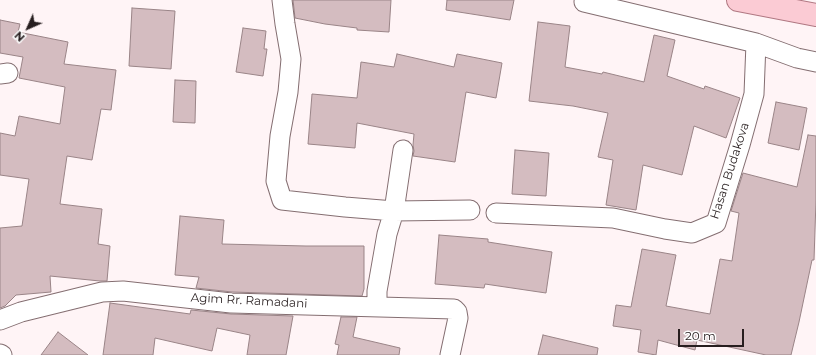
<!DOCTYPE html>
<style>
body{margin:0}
#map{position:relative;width:816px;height:355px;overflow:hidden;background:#fff4f6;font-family:Montserrat,sans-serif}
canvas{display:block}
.north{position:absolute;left:8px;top:8px;width:40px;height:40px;-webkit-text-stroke:3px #fff;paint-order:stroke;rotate:225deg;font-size:11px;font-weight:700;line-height:16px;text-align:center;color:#271e1f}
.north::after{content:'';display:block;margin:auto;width:14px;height:18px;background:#271e1f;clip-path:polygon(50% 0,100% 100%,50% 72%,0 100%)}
.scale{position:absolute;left:678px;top:329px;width:66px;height:18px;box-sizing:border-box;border:2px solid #271e1f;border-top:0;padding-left:5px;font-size:12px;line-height:14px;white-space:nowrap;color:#271e1f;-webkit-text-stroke:3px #fff;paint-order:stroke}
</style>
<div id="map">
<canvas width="816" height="355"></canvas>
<div class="north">N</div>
<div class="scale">20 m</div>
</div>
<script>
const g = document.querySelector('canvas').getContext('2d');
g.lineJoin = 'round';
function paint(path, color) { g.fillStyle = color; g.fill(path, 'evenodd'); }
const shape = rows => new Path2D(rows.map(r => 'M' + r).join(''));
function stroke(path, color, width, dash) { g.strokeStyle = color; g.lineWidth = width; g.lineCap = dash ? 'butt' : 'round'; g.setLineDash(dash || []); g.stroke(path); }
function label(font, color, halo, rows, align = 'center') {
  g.font = font + ' Montserrat,sans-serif'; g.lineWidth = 3; g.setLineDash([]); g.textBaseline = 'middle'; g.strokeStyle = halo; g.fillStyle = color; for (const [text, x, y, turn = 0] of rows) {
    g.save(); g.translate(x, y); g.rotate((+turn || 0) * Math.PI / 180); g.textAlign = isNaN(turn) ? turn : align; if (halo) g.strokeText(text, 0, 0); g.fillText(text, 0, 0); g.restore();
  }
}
const building = shape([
 [293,0,391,0,389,32,357,30,357,28,325,24,295,18,293,0],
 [447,0,514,0,510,20,446,10,447,0],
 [132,8,175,11,171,69,129,66,132,8],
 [0,20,20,24,18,32,68,42,64,64,116,70,111,110,101,109,92,160,67,156,60,204,102,209,98,244,110,246,107,281,100,281,50,276,51,292,16,295,5,306,0,308,0,228,22,226,29,179,0,175,0,133,15,136,19,116,60,124,65,87,19,78,23,57,0,53,0,20],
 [538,22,570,26,565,67,602,74,603,72,644,82,654,35,675,40,667,76,704,89,705,86,740,98,726,138,694,126,682,175,643,165,636,210,606,205,613,160,598,157,608,113,573,106,529,101,538,22],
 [243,28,266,31,264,49,267,49,263,76,236,72,243,28],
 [397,54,454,67,457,54,502,63,496,98,466,92,455,162,413,156,414,151,413,145,414,134,357,123,355,148,308,144,312,94,357,98,361,62,394,67,397,54],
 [175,80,196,81,195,123,173,122,175,80],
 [776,102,807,108,799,150,768,143,776,102],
 [808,135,816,136,816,200,814,260,812,260,799,322,791,355,766,355,697,340,695,350,658,340,656,355,638,352,641,330,613,326,616,305,631,307,642,249,676,255,666,306,710,314,720,259,732,261,739,213,731,211,743,173,797,187,808,135],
 [515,150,549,153,546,196,512,194,515,150],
 [180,216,224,220,222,244,306,246,364,246,364,289,362,296,232,292,196,288,199,277,175,275,180,216],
 [439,235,488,239,488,242,552,252,546,293,485,284,484,288,435,284,439,235],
 [110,303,190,314,191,310,231,314,293,316,286,355,247,355,250,335,217,328,212,351,155,338,153,355,103,355,110,303],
 [341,317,357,317,353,337,400,348,399,355,337,355,339,345,335,344,341,317],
 [58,332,88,355,41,355,58,332],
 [543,335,598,348,597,355,538,355,543,335]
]);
paint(building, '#d4bcc0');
stroke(building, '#9a8487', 1);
const minor = shape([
 [282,0,285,24,291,59,288,92,280,136,276,181,282,200,345,207,394,211,470,210],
 [756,43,797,58,816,62],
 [0,74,8,73],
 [496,213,613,218,665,229,692,233,716,223,740,145,754,94,756,43,584,2],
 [377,307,377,291,387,234,394,211,403,150],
 [0,320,21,312,102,292,123,291,231,303,454,309,457,312,458,318,450,355],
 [0,354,2,355]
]);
const primary = shape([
 [738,0,816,15]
]);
stroke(minor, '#846e71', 21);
stroke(primary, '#b07882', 24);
stroke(minor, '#fff', 19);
stroke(primary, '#fbcbd4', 22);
label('12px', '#271e1f', '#fff', [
 ["Hasan Budakova",730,171,-72],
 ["Agim Rr. Ramadani",249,301,3]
]);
</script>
